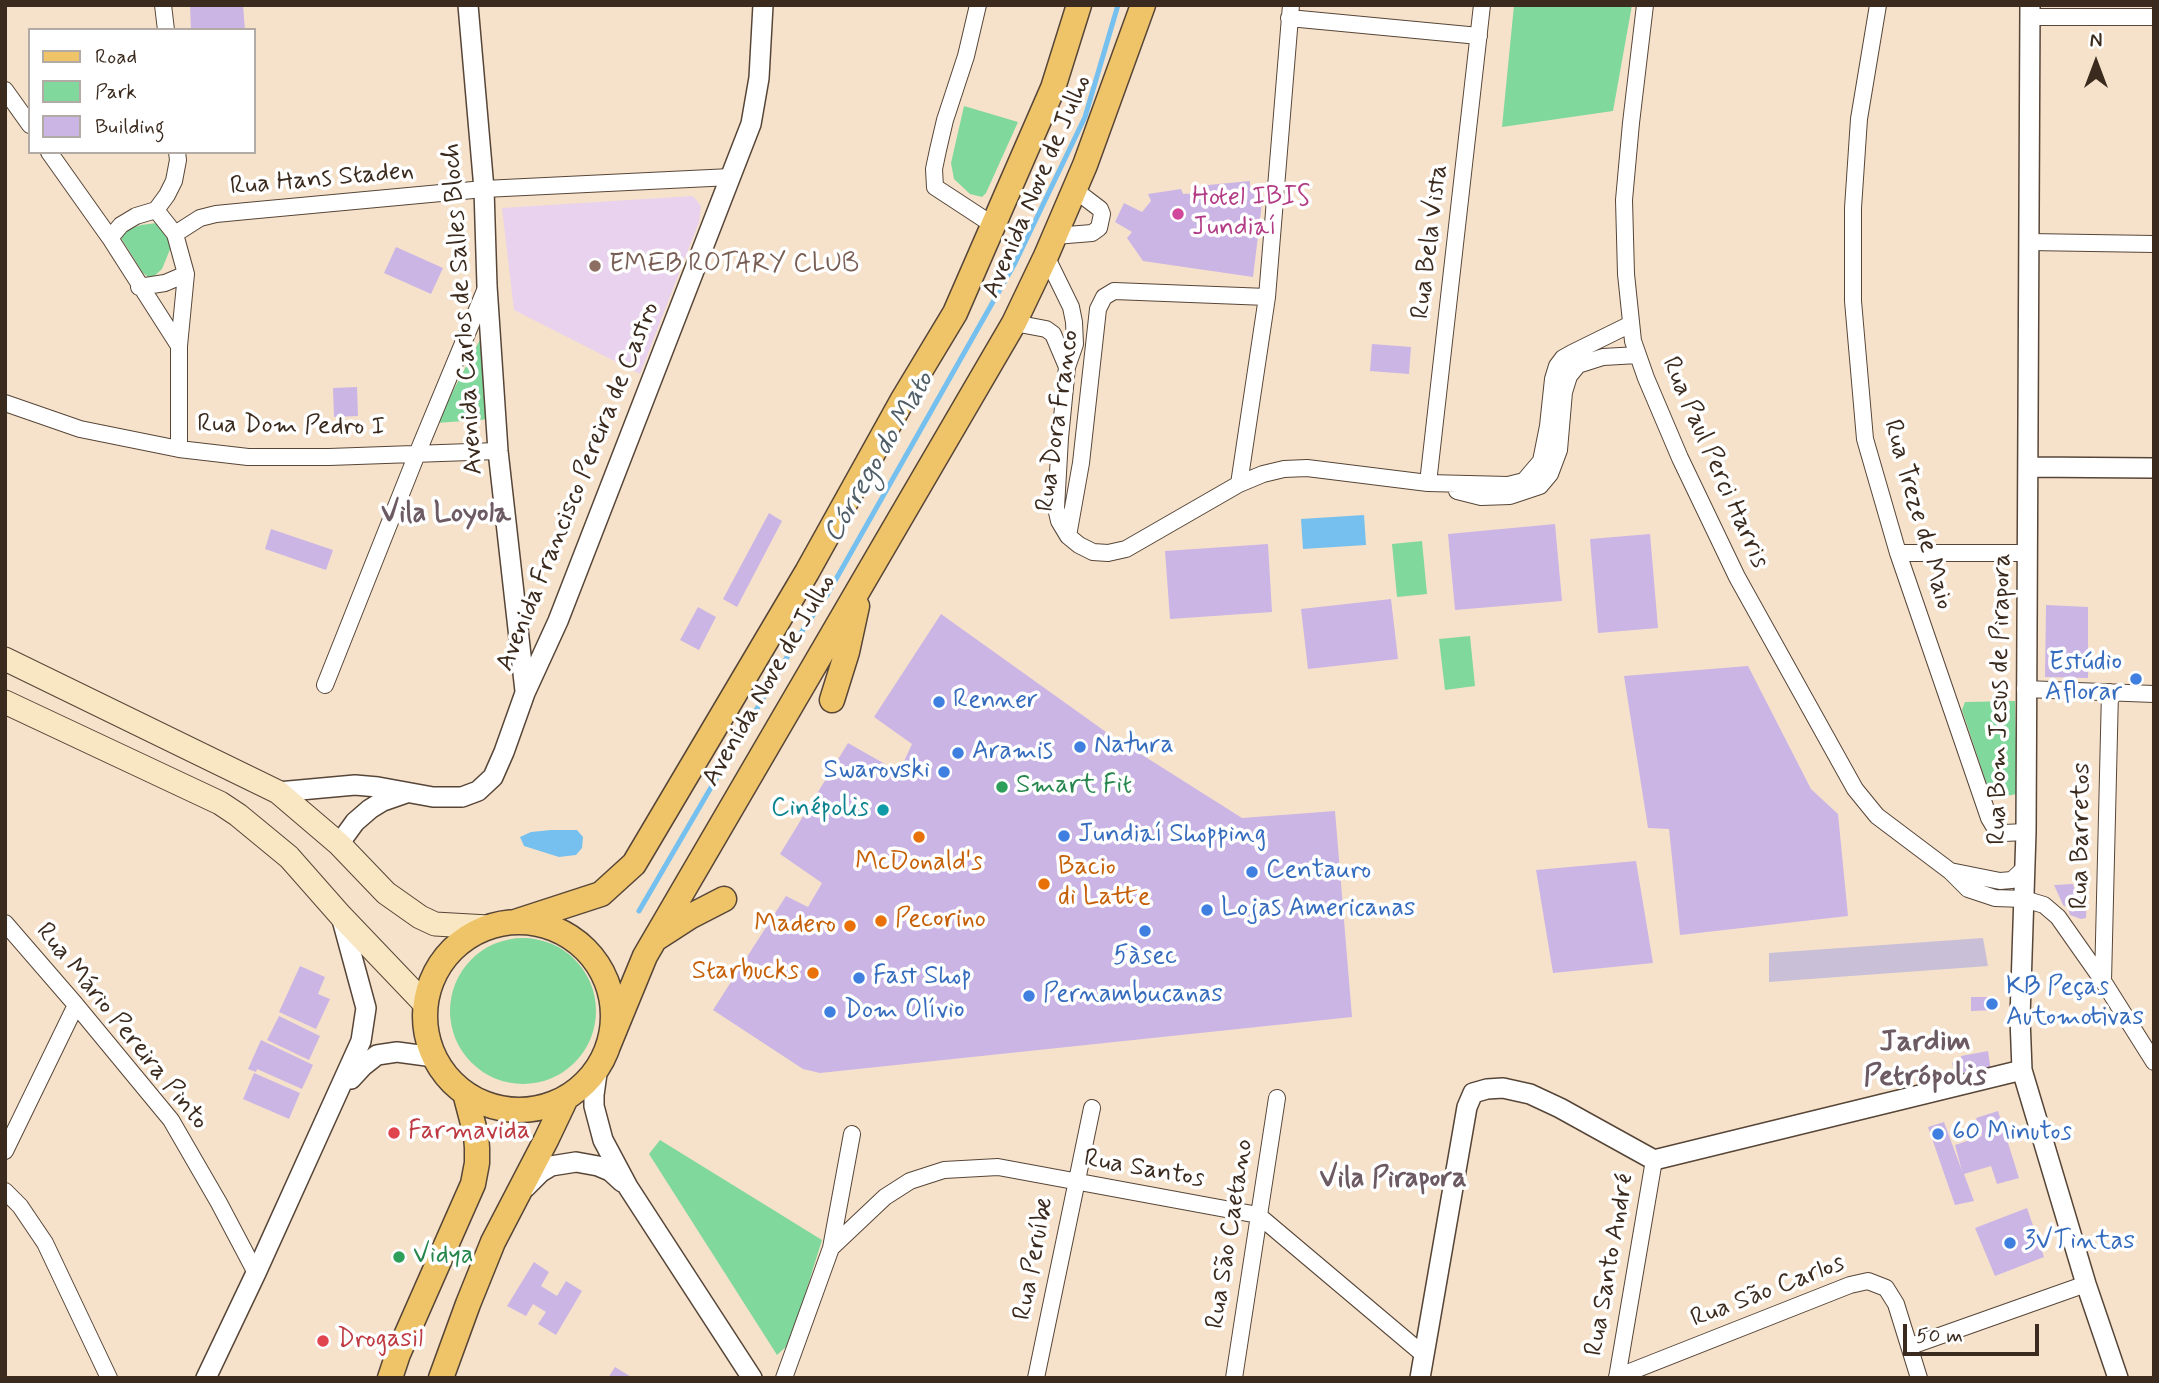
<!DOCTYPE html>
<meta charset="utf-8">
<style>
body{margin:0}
#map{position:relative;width:2159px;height:1383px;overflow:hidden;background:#f6e2cb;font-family:Mynerve,sans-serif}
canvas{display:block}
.frame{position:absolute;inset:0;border:7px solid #3b2a1e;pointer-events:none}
.legend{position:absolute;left:28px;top:28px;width:228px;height:126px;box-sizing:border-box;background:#fff;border:2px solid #b1aaa5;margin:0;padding:9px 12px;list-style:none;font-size:21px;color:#3b2a1e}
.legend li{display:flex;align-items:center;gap:14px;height:35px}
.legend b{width:35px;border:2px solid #b1aaa5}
.north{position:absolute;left:2061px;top:28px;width:70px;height:70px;-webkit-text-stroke:5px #fff;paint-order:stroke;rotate:0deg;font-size:19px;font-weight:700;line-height:28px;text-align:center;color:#3b2a1e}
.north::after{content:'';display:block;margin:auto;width:24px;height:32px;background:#3b2a1e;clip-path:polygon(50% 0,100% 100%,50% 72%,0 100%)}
.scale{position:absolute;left:1903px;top:1324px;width:136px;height:32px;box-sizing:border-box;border:4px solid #3b2a1e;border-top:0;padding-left:9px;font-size:21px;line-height:24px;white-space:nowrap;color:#3b2a1e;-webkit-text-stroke:5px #fff;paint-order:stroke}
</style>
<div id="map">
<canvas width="2159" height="1383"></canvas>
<div class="frame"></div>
<ul class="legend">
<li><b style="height:9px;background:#efc469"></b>Road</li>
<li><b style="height:19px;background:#81d89d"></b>Park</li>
<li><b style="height:19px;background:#cbb5e5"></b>Building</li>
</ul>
<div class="north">N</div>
<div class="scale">50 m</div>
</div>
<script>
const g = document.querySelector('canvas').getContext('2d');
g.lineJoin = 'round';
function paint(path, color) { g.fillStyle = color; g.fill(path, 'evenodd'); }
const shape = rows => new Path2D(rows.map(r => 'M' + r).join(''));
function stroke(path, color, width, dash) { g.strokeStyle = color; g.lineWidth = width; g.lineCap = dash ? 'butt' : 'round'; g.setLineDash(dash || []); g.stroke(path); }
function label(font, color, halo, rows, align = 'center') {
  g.font = font + ' Mynerve,sans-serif'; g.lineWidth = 7; g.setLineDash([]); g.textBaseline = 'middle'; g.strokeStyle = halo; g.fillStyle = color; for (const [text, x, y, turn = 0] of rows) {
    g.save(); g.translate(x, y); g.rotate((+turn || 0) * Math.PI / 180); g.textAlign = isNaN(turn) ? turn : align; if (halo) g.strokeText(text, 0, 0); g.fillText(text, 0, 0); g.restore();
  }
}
paint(shape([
 [693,196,701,206,699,222,640,374,514,310,502,208]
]), '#e9d2ee');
paint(shape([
 [1983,938,1988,966,1769,982,1769,953]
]), '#c9bfd7');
paint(shape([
 [1514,5,1632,5,1613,111,1502,127],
 [964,106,1018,122,986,193,982,197,970,194,954,179,951,163],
 [157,223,168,238,171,247,162,269,151,279,143,273,121,238,127,230,141,225],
 [481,338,491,419,436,423],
 [1422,541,1427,594,1397,597,1392,544],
 [1470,636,1475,686,1445,690,1439,639],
 [2015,701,2017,794,2000,797,1989,791,1962,710,1965,702],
 '450 1011a73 73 0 1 1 146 0a73 73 0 1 1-146 0Z',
 [660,1140,822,1240,790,1343,777,1355,649,1154]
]), '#81d89d');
paint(shape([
 [1364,515,1366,545,1303,549,1301,519],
 [551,830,577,830,583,837,582,848,576,855,559,857,524,846,520,837,531,832]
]), '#75c0ee');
stroke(shape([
 [639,911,804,628,827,595,1015,263,1085,117,1118,5]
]), '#75c0ee', 5);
paint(shape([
 [190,5,243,5,245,30,191,30],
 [1250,181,1250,186,1255,186,1257,195,1263,195,1253,277,1143,261,1127,238,1132,232,1115,222,1124,203,1142,212,1151,201,1148,194,1181,189,1183,194,1198,193,1198,186],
 [396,247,443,268,431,294,384,273],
 [1372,344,1411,347,1409,374,1370,371],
 [357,387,358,416,334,417,333,388],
 [769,513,782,521,737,607,723,599],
 [1555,524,1562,601,1455,610,1448,534],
 [271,529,333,550,326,570,265,549],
 [1650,534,1658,628,1598,633,1590,539],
 [1268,544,1272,612,1170,619,1165,551],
 [1391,599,1398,659,1308,669,1301,609],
 [2046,605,2088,607,2088,678,2045,677],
 [698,607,716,617,699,650,680,640],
 [941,614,1106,732,1242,818,1335,811,1352,1017,820,1073,803,1069,713,1010,786,896,808,907,822,883,780,854,848,743,899,772,912,744,874,717],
 [1748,666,1811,789,1838,814,1848,916,1680,935,1669,829,1648,828,1624,676],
 [1636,861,1653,963,1553,973,1536,870],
 [2073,884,2075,891,2087,891,2086,918,2081,919,2070,915,2068,908,2063,905,2054,885],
 [300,966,325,977,318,994,330,999,316,1029,279,1012],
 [1971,997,1996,997,1997,1010,1971,1011],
 [279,1016,320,1036,309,1060,267,1040],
 [261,1040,313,1065,302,1089,257,1069,256,1072,248,1069],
 [1988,1051,1991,1072,1957,1082,1952,1063,1961,1060,1961,1056],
 [254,1073,300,1093,289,1119,243,1099],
 [1998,1111,2019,1178,1997,1184,1991,1166,1964,1174,1974,1201,1955,1205,1928,1127,1944,1122,1962,1171,1955,1145,1982,1136,1976,1118],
 [2027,1208,2044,1257,1995,1276,1975,1228],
 [534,1262,549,1272,541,1286,557,1296,566,1281,582,1291,556,1335,538,1324,546,1312,533,1304,526,1316,507,1306],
 [615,1367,633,1378,608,1378]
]), '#cbb5e5');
const minor = shape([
 [163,5,166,30],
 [978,5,966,56,945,120,938,150,934,169,935,187,993,225],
 [1645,5,1631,123,1624,200,1626,274,1633,341,1646,378,1680,458,1737,577,1855,789,1877,816,1950,871,1968,889,1995,898,2024,899,2044,905,2058,917,2103,981,2154,1062],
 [1878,5,1859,119,1853,208,1853,301,1865,439,1898,553,1989,818,1995,828,2004,833,2026,832],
 [2030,17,2154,17],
 [1289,18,1479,36],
 [5,90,30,125],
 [49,152,110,238,179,346],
 [156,210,175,234,186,274,179,346,179,449],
 [156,210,167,195,174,181,178,160,177,152],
 [175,234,200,218,216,214,247,211,484,189,731,177],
 [1055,236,1092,233,1099,228,1102,214,1100,209,1075,190],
 [110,238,121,225,136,216,156,210],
 [2029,242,2154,244],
 [1046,256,1071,307,1074,322,1075,344,1067,367,1060,438,1056,508,1059,521,1068,536,1079,545,1093,552,1108,553,1126,549,1239,484,1263,474,1284,469,1307,468,1428,483,1508,485,1524,481,1541,461,1548,426,1553,379,1557,366,1563,358,1572,353,1631,324],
 [139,287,165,283,186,274],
 [1014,323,1046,329,1053,334,1067,367],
 [5,403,80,429,179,449,248,457,329,457,498,451],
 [1428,483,1482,5],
 [1239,484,1267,297,1291,5],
 [1457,491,1481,497,1510,496,1540,486,1550,474,1559,450,1564,392,1569,376,1578,365,1603,357,1638,355],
 [1068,536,1081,463,1098,309,1104,297,1114,291,1267,297],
 [1898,553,2028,553],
 [325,685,417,454,486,288],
 [2025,689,2154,694],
 [1950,871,2000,881,2012,880,2025,868],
 [5,923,76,1005,171,1120,219,1203,256,1273],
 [2103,981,2110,692],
 [5,1151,76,1005],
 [5,1191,20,1206,45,1243,109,1378],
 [831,1248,885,1197,910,1181,944,1170,998,1167,1258,1215,1424,1355],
 [1911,1346,2086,1284],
 [1617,1377,1850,1285,1868,1281,1886,1288,1896,1304,1919,1378],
 [784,1378,831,1248,852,1134],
 [1036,1378,1092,1108],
 [1234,1378,1277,1098],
 [1617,1378,1654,1160]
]);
const tertiary = shape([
 [468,5,484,189,487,286,498,451,525,691],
 [2030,5,2026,832,2020,1018,2022,1070,2086,1284,2118,1378],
 [2028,467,2154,468],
 [278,792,355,785,378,787,433,797,462,797,478,791,493,777,504,752,525,693,558,621,751,124,759,78,763,5],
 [339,844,355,822,370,809,383,801,406,793],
 [598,1066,594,1095,594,1106,603,1140,628,1187,752,1378],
 [351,1079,363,1066,377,1055,397,1052,434,1057],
 [526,1187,541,1172,551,1166,576,1162,598,1166,610,1171,622,1182],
 [206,1378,256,1273,361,1041,366,1008,341,916],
 [1420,1378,1467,1107,1473,1093,1487,1089,1503,1088,1530,1094,1560,1108,1654,1160,2022,1070]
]);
const secondary = shape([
 [5,659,278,792,339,844,386,893,420,917,435,924,488,927],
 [5,702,220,803,238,815,289,857,341,916,425,1004]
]);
const primary = shape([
 [832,700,847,652,857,606],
 [515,922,601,894,634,864,807,572,902,401,955,313,1053,88,1079,5],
 '425 1016a94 94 0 1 1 188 0a94 94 0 1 1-188 0Z',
 [657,938,691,916,724,899],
 [608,1046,645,956,1014,323,1046,256,1085,165,1143,5],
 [390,1378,398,1354,473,1184,477,1163,477,1148,476,1135,465,1093],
 [441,1378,468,1304,493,1242,546,1140,566,1098]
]);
stroke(minor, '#574638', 18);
stroke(tertiary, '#574638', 22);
stroke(secondary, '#574638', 25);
stroke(primary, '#574638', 27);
stroke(minor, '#fff', 16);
stroke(tertiary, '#fff', 19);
stroke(secondary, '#f9e7c3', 23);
stroke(primary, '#efc469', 24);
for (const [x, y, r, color] of [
 [1178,214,7,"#d1479c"],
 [595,266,7,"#8d6e63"],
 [2136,679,7,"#3f7fe0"],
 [939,702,7,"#3f7fe0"],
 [1080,747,7,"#3f7fe0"],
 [958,753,7,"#3f7fe0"],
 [944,772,7,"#3f7fe0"],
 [1002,787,7,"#2e9e5b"],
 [883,810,7,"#0f9aa8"],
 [1064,836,7,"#3f7fe0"],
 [919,837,7,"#e8710a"],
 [1252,872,7,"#3f7fe0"],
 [1044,884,7,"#e8710a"],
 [1207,910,7,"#3f7fe0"],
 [881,921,7,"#e8710a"],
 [850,926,7,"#e8710a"],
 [1145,931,7,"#3f7fe0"],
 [813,973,7,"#e8710a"],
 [859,978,7,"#3f7fe0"],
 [1029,996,7,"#3f7fe0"],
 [1992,1004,7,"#3f7fe0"],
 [830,1012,7,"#3f7fe0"],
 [394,1133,7,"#e0444e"],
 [1938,1134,7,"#3f7fe0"],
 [2010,1243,7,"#3f7fe0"],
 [399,1257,7,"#2e9e5b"],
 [323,1341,7,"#e0444e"]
]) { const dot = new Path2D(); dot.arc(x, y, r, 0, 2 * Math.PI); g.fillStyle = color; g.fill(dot); stroke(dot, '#fff', 2.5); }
label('26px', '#3b2a1e', '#fff', [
 ["Rua Hans Staden",322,180,-5],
 ["Avenida Nove de Julho",1038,187,-67],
 ["Rua Bela Vista",1431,242,-83],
 ["Avenida Carlos de Salles Bloch",464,309,-94],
 ["Rua Dora Franco",1059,421,-82],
 ["Rua Dom Pedro I",291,427,1],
 ["Rua Paul Perci Harris",1714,463,66],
 ["Avenida Francisco Pereira de Castro",579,487,-68],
 ["Rua Treze de Maio",1917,515,74],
 ["Avenida Nove de Julho",770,681,-60],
 ["Rua Bom Jesus de Pirapora",2001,699,-89],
 ["Rua Barretos",2082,836,-89],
 ["Rua Mário Pereira Pinto",121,1027,51],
 ["Rua Santos",1144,1170,10],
 ["Rua São Caetano",1231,1234,-81],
 ["Rua Peruíbe",1035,1259,-79],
 ["Rua Santo André",1611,1265,-80],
 ["Rua São Carlos",1768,1292,-21]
]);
label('26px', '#b23c85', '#fff', [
 ["Hotel IBIS",1192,199],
 ["Jundiaí",1192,229]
], 'left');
label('26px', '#785e54', '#fff', [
 ["EMEB ROTARY CLUB",609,266]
], 'left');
label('26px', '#366cbe', '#fff', [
 ["Estúdio",2122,664,"right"],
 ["Aflorar",2122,694,"right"],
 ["Renner",953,702],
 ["Natura",1094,747],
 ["Aramis",972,753],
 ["Swarovski",930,772,"right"],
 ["Jundiaí Shopping",1078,836],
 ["Centauro",1266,872],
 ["Lojas Americanas",1221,910],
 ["5àsec",1145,958,"center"],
 ["Fast Shop",873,978],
 ["KB Peças",2006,989],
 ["Automotivas",2006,1019],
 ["Pernambucanas",1043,996],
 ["Dom Olívio",844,1012],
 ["60 Minutos",1952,1134],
 ["3VTintas",2024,1243]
], 'left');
label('26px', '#27864d', '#fff', [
 ["Smart Fit",1016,787],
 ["Vidya",413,1257]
], 'left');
label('26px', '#0d838f', '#fff', [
 ["Cinépolis",869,810]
], 'right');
label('26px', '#c56008', '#fff', [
 ["McDonald's",919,864,"center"],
 ["Bacio",1058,869],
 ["di Latte",1058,899],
 ["Pecorino",895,921],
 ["Madero",836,926,"right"],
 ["Starbucks",799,973,"right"]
], 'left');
label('26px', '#be3a42', '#fff', [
 ["Farmavida",408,1133],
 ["Drogasil",337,1341]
], 'left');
label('italic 28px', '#4f5e67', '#fff', [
 ["Córrego do Mato",880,458,-60]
]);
label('bold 28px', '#6d5b64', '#fff', [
 ["Vila Loyola",446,515],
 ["Vila Pirapora",1393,1180]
]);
label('bold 30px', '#6d5b64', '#fff', [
 ["Jardim",1925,1044],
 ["Petrópolis",1925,1078]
]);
</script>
